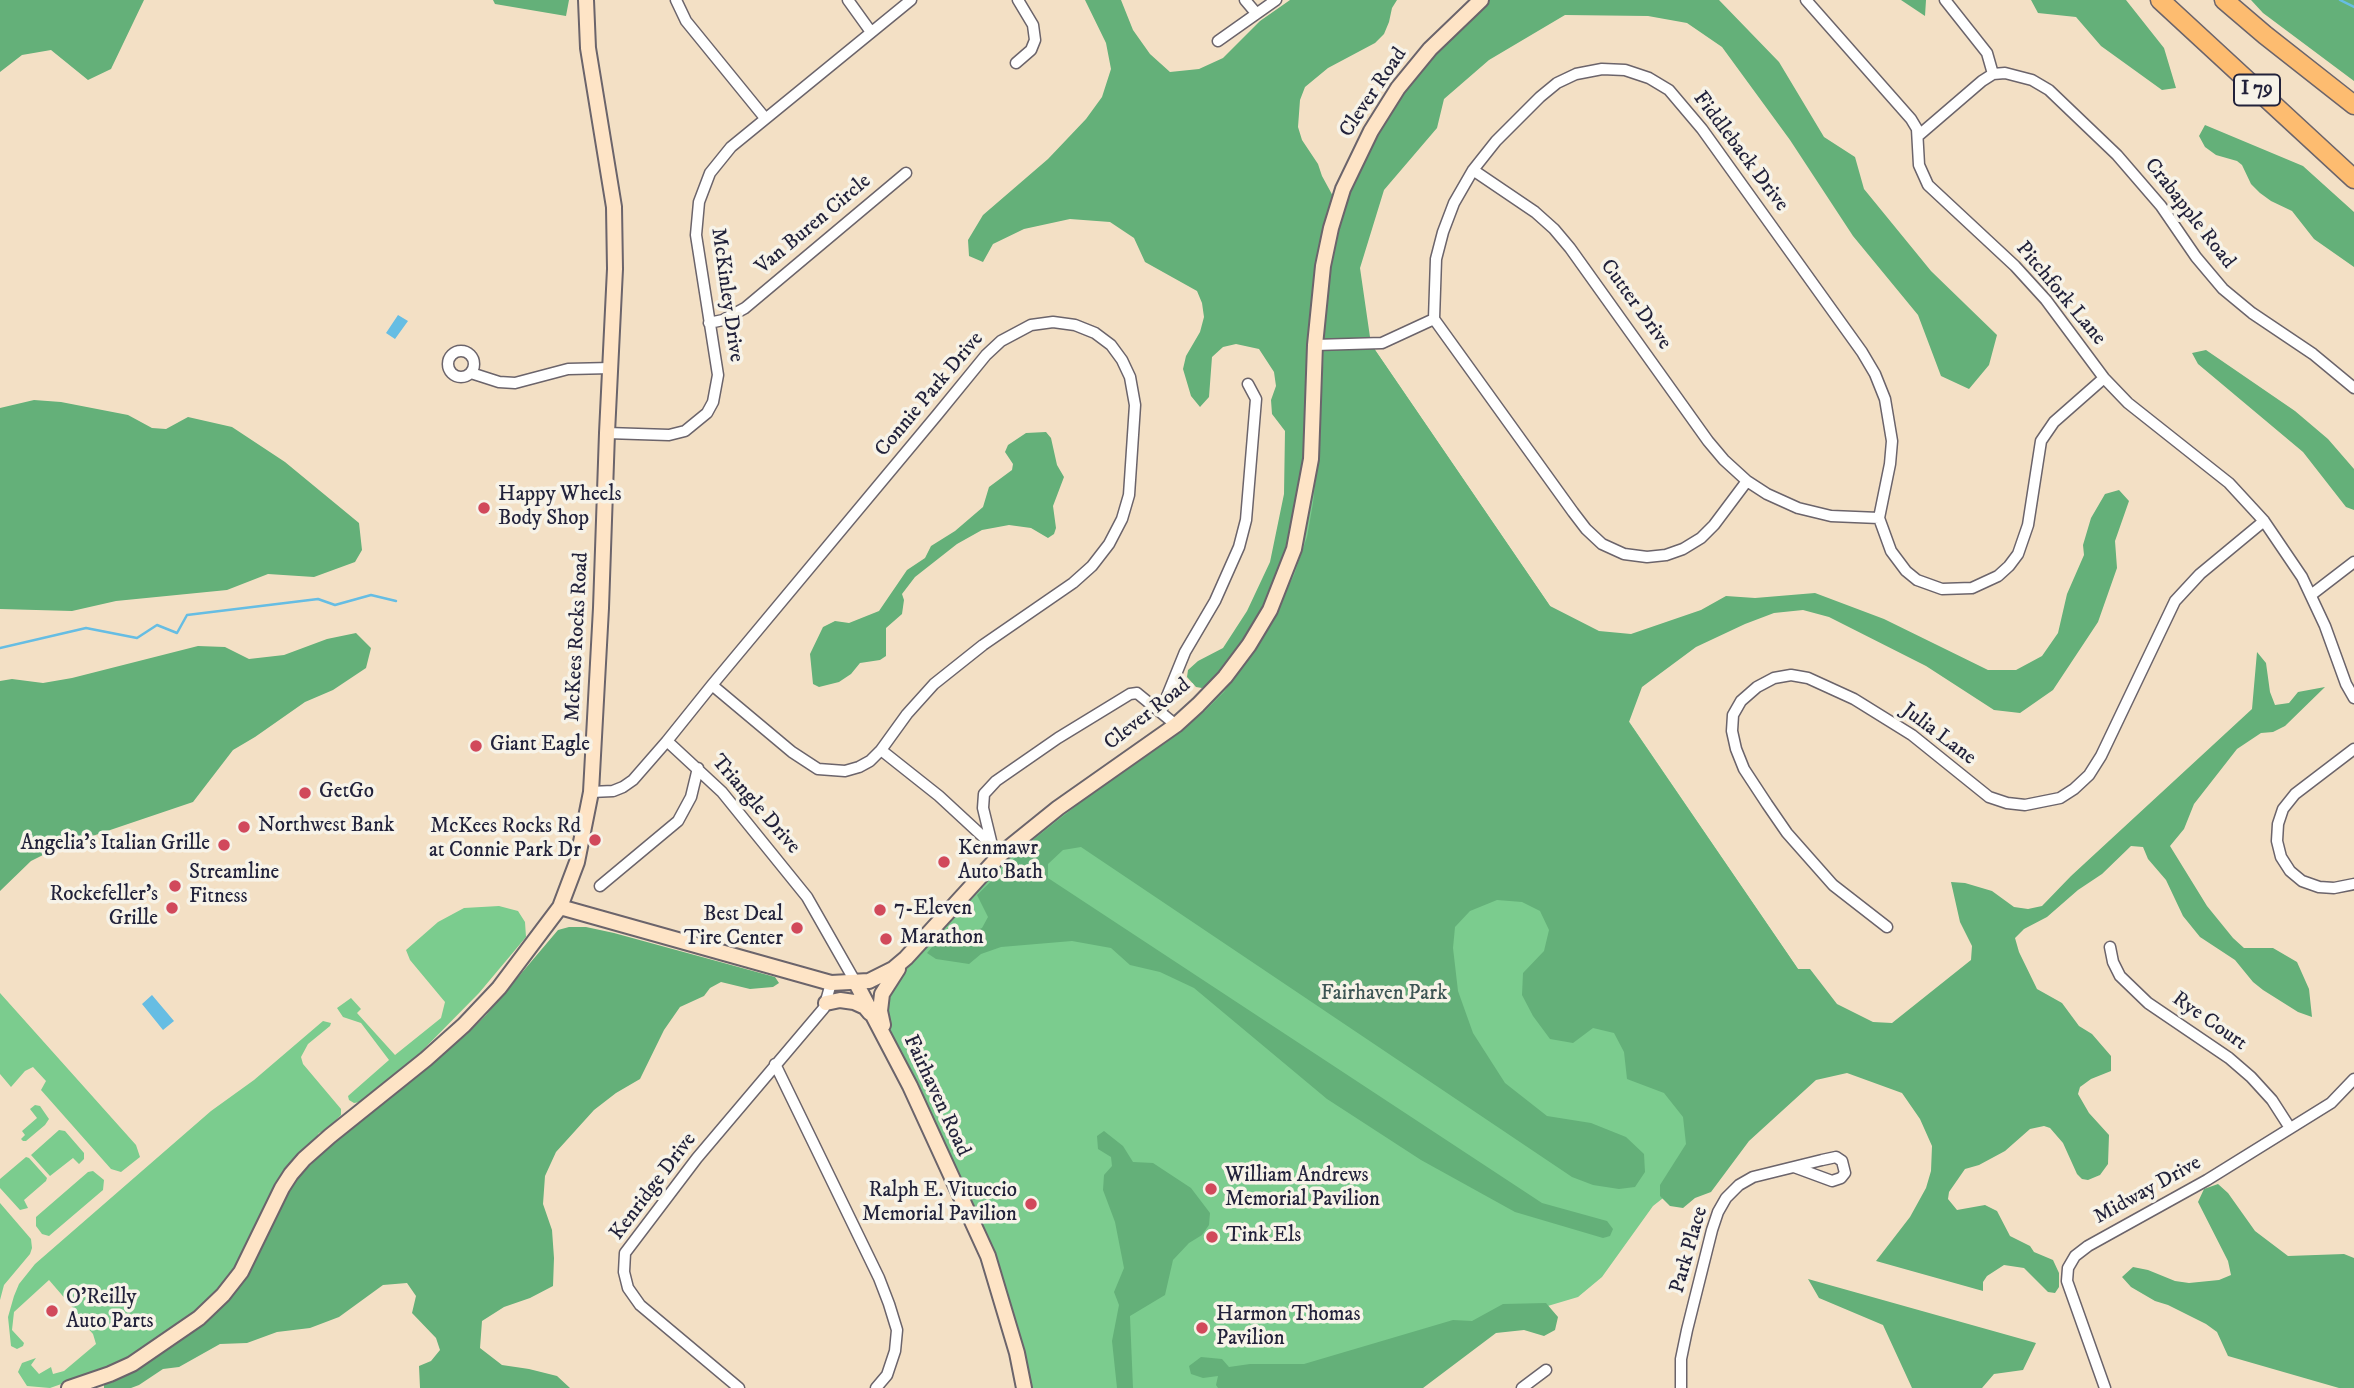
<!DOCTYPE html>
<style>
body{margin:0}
canvas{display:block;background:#f3e0c5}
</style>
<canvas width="2354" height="1388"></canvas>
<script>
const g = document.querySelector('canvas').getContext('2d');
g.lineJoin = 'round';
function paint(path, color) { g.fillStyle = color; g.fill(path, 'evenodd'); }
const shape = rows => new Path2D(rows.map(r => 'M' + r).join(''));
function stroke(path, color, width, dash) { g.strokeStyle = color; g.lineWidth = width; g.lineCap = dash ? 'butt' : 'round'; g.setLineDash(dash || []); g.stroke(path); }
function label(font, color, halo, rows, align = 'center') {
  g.font = font + ' "IM FELL DW Pica",serif'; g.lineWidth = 7; g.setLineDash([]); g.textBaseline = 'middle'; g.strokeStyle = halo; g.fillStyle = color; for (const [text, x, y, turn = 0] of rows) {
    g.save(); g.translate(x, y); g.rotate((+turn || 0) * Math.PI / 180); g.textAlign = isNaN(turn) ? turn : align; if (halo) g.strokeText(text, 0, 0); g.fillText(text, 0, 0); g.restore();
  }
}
paint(shape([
 [1371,344,1852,1048,1653,1206,1602,1277,1578,1297,1541,1308,1520,1308,1416,1388,1024,1388,1003,1304,885,1037,882,994,1001,854,1176,725,1270,610,1315,345],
 [499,906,518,911,525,922,526,937,479,993,414,1059,360,1102,354,1103,349,1100,348,1096,389,1060,361,1023,343,1017,337,1008,351,998,361,1009,357,1013,395,1055,441,1018,445,1002,410,960,406,950,438,922,464,908],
 [0,993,136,1145,140,1157,121,1172,111,1169,41,1090,46,1081,33,1067,25,1071,11,1087,0,1074],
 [323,1021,331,1023,330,1026,308,1044,301,1057,303,1064,341,1109,341,1115,326,1130,319,1133,237,1270,195,1316,124,1362,50,1388,27,1386,18,1372,22,1363,36,1358,31,1365,39,1374,51,1367,53,1374,64,1371,96,1344,93,1334,86,1326,83,1326,77,1319,80,1316,49,1280,14,1312,12,1330,24,1343,23,1346,17,1349,11,1346,8,1317,14,1296,19,1284,35,1264,211,1111,254,1080],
 [35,1105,40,1106,49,1119,45,1125,26,1141,23,1141,21,1139,25,1135,22,1131,37,1118,30,1109],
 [59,1130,65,1131,84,1153,84,1159,79,1164,73,1158,50,1176,31,1155],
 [26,1157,29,1158,47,1178,46,1181,24,1200,28,1208,20,1210,0,1188,0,1179],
 [93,1171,104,1180,103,1190,49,1236,42,1234,36,1226,36,1217,88,1172],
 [0,1203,31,1239,32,1248,30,1254,4,1285,0,1300]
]), '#7bcc8e');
paint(shape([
 [0,0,144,0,111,69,88,80,51,50,22,55,0,72],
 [493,0,569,0,566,16,495,4],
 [1085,0,1121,0,1133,30,1150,54,1170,72,1199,69,1223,58,1260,21,1290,0,1397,0,1392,8,1389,22,1384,34,1375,43,1328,68,1305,87,1300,100,1298,127,1302,140,1318,164,1322,176,1334,198,1308,461,1290,548,1267,609,1223,675,1202,688,1196,687,1187,677,1188,670,1198,661,1223,648,1247,611,1270,562,1284,494,1285,431,1272,414,1271,400,1276,386,1274,372,1259,349,1236,344,1223,347,1212,357,1209,397,1200,407,1191,396,1183,369,1186,356,1200,332,1204,317,1202,303,1197,291,1145,262,1134,238,1110,222,1070,219,1024,229,993,244,983,262,969,256,968,240,983,215,1048,159,1086,119,1102,97,1111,69,1106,43],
 [1483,0,1719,0,1779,62,1824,137,1855,157,1864,189,1931,271,1997,335,1989,365,1969,389,1941,376,1918,315,1853,236,1790,140,1722,47,1687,23,1648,16,1565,15,1489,60,1444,99,1437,128,1384,190,1360,268,1371,344,1550,606,1599,631,1631,634,1701,610,1726,596,1755,598,1815,593,1884,619,1988,670,2016,670,2042,656,2058,633,2067,594,2084,555,2083,545,2091,518,2105,494,2119,490,2129,501,2115,541,2117,568,2098,622,2053,690,2020,713,1994,710,1926,666,1829,617,1803,610,1774,613,1745,624,1696,647,1642,687,1629,722,1798,969,1810,969,1837,1004,1873,1022,1892,1023,1971,960,1972,946,1960,922,1951,882,1965,883,1992,891,2014,907,2028,909,2042,906,2071,876,2252,709,2257,652,2266,663,2270,692,2275,705,2289,703,2298,692,2325,687,2285,726,2273,732,2261,733,2237,749,2194,804,2184,829,2170,846,2207,906,2233,938,2244,948,2273,948,2297,962,2309,989,2312,1017,2298,1012,2263,990,2253,982,2235,960,2200,937,2183,916,2166,880,2148,859,2143,847,2131,846,2102,874,2078,890,2047,917,2024,929,2015,938,2019,952,2037,989,2062,1003,2079,1026,2092,1034,2111,1056,2111,1071,2091,1079,2080,1087,2078,1094,2089,1113,2109,1135,2108,1164,2100,1175,2088,1180,2082,1179,2077,1174,2063,1143,2050,1128,2044,1126,2030,1129,2005,1151,1979,1165,1965,1169,1949,1192,1948,1199,1957,1210,1985,1205,1997,1211,2010,1236,2030,1246,2034,1252,2053,1260,2059,1273,2059,1287,2055,1293,2048,1292,2024,1268,2004,1265,1987,1276,1983,1282,1983,1291,1876,1261,1910,1217,1926,1188,1931,1171,1932,1146,1920,1119,1902,1093,1847,1073,1816,1080,1749,1141,1711,1192,1695,1198,1683,1208,1670,1206,1660,1196,1660,1185,1686,1144,1683,1117,1664,1093,1627,1079,1624,1052,1614,1033,1593,1028,1573,1043,1550,1039,1533,1016,1522,995,1523,973,1544,951,1549,930,1540,911,1522,902,1497,900,1470,911,1455,927,1453,948,1458,991,1473,1033,1505,1083,1547,1116,1591,1123,1626,1137,1644,1154,1645,1172,1635,1187,1619,1189,1593,1185,1572,1177,1081,847,1063,850,1048,864,1048,878,1542,1203,1607,1221,1613,1229,1610,1236,1603,1238,1515,1212,1421,1160,1327,1099,1194,988,1160,972,1130,965,1111,948,1072,941,1001,947,981,954,969,964,936,959,927,953,943,934,955,931,969,933,982,928,988,917,977,895,1033,840,1091,794,1167,742,1205,711,1224,692,1267,629,1294,575,1307,537,1313,503,1320,437,1324,345,1316,344,1344,189,1399,89],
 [1901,0,1926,0,1925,16],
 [2031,0,2126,0,2164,48,2176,88,2162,90,2101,46,2076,17,2038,13],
 [2251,0,2354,0,2354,81,2263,13],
 [2205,125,2303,166,2354,212,2354,267,2314,239,2292,211,2271,201,2260,193,2251,184,2242,165,2237,161,2216,155,2205,147,2199,136],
 [2206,350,2295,411,2328,439,2354,469,2354,510,2346,507,2303,452,2198,364,2192,353],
 [34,400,61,402,128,415,152,428,166,429,188,417,232,427,285,462,359,523,362,550,355,562,314,577,268,574,227,590,116,601,72,611,0,609,0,408],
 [1046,432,1051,438,1057,465,1064,477,1053,506,1056,528,1054,534,1048,538,1031,528,1009,525,982,530,957,544,915,577,902,594,904,600,902,614,886,628,886,656,880,660,860,663,851,674,839,682,819,687,813,684,810,654,823,627,835,621,849,623,879,611,907,570,925,558,931,546,955,531,983,507,989,487,1012,470,1013,464,1005,452,1008,445,1026,433],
 [356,633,371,648,366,668,333,690,305,702,255,737,233,750,193,802,57,848,31,861,0,891,0,681,12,679,43,683,72,678,198,646,225,647,249,659,284,655,327,639],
 [569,927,586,927,614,933,775,977,779,983,773,987,750,989,721,982,710,988,704,996,680,1007,664,1030,640,1079,616,1093,594,1110,556,1152,545,1176,543,1204,552,1230,554,1258,553,1286,530,1298,504,1307,482,1321,480,1348,502,1365,529,1369,557,1376,570,1388,420,1388,419,1366,431,1361,440,1350,436,1338,412,1313,416,1296,407,1283,383,1285,339,1317,310,1328,277,1332,247,1343,220,1344,179,1367,163,1369,139,1385,131,1388,104,1388,104,1383,126,1375,175,1345,201,1326,224,1305,255,1262,294,1182,330,1145,467,1034,486,1015,558,930],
 [1104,1131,1123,1146,1133,1162,1153,1163,1191,1188,1210,1213,1209,1225,1202,1235,1189,1243,1173,1260,1165,1295,1130,1316,1133,1388,1117,1388,1112,1341,1119,1305,1114,1292,1124,1268,1115,1222,1103,1190,1104,1175,1112,1166,1111,1157,1098,1149,1097,1136],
 [2218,1184,2228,1193,2255,1231,2288,1256,2344,1254,2354,1258,2354,1388,2339,1388,2228,1356,2217,1332,2206,1324,2168,1305,2155,1301,2131,1287,2122,1277,2133,1267,2148,1270,2175,1281,2189,1283,2219,1280,2231,1275,2228,1261,2198,1202,2204,1189],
 [1808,1279,2036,1343,2023,1370,1994,1374,1982,1388,1912,1388,1883,1325,1819,1298],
 [1546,1303,1558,1317,1555,1330,1544,1336,1524,1330,1496,1333,1423,1388,1218,1388,1216,1385,1218,1376,1203,1378,1191,1374,1189,1366,1201,1357,1222,1359,1229,1367,1250,1364,1304,1364,1453,1320,1472,1321,1503,1304]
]), '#64b079');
paint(shape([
 [398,315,408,321,395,339,386,333],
 [152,995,174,1021,163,1030,142,1004]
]), '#66bde3');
stroke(shape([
 [2340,0,2354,7],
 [0,648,86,628,137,638,157,625,177,633,187,615,318,599,335,605,371,595,396,601]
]), '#66bde3', 2.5);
const street = shape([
 [676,0,686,21,765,118],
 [848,0,871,32],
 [1245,0,1256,13],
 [1806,0,1911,119,1917,129,1919,165,1928,185,2015,266,2046,300,2104,378,2128,403,2229,483,2264,521,2302,577,2325,626,2346,684,2354,698],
 [1945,0,1987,53,1993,74],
 [1218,41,1276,0],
 [1016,63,1031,50,1035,40,1033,25,1018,0],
 [1918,136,1982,81,1993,74,2005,73,2032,80,2049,90,2117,155,2161,206,2196,257,2223,289,2252,313,2313,354,2354,388],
 [1473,170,1535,212,1554,229,1570,248,1708,441,1724,460,1747,481],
 [709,323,723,320,745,308,906,173],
 [1315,345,1382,343,1434,319],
 '448 364a13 13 0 1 1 26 0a13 13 0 1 1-26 0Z',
 [471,373,499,382,515,383,568,369,611,368],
 [607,433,669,435,685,431,707,413,713,402,718,375,696,235,699,202,710,173,731,147,911,0],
 [1879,518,1831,516,1798,508,1767,494,1747,481,1714,525,1701,538,1683,549,1666,555,1647,557,1624,554,1602,544,1586,529,1573,512,1434,319,1436,259,1443,232,1454,203,1473,170,1496,141,1540,97,1557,83,1576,74,1602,69,1625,70,1649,78,1669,90,1702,129,1862,352,1875,374,1885,399,1892,441,1890,464,1879,518,1891,551,1906,571,1917,580,1942,589,1972,588,1998,576,2009,566,2018,554,2028,525,2041,441,2054,422,2104,378],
 [2311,595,2354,562],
 [1161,711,1185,652,1215,601,1239,547,1246,520,1256,399,1248,384],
 [667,741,712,685,937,415,986,355,1001,341,1031,325,1053,322,1075,325,1095,333,1111,345,1122,360,1130,377,1135,405,1129,495,1122,519,1109,544,1092,566,1073,583,983,645,934,684,907,714,881,750,870,761,859,767,845,771,818,769,792,752,712,685],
 [2354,749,2295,794,2283,809,2278,824,2277,841,2281,857,2290,871,2302,881,2319,887,2334,888,2354,884],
 [881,750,939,796,992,845],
 [591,792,613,791,623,787,633,780,667,741,722,792,807,897,856,983],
 [992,845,983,808,984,794,996,781,1058,738,1130,694,1137,693,1176,725],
 [600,886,678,821,691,797,698,768],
 [1887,927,1833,885,1787,833,1767,804,1744,769,1736,749,1732,731,1733,715,1741,701,1757,687,1774,678,1791,675,1808,678,1854,699,1912,735,1989,797,2007,803,2025,805,2060,798,2074,789,2089,775,2101,756,2175,601,2200,574,2264,521],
 [2110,947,2113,962,2120,976,2148,1003,2229,1058,2251,1077,2272,1100,2290,1128],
 [775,1064,879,1278,889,1304,897,1330,895,1351,887,1375,876,1388],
 [739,1388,640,1305,628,1288,624,1272,625,1253,697,1158,824,1008,831,983],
 [1522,1388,1546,1370],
 [1681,1388,1681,1359,1687,1330,1712,1230,1718,1212,1726,1198,1739,1185,1753,1177,1822,1160,1836,1157,1842,1161,1845,1173,1841,1178,1832,1181,1794,1167],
 [2105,1388,2067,1281,2068,1268,2075,1256,2088,1246,2207,1180,2331,1103,2354,1079]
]);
const secondary = shape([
 [560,907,831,983,869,981,893,969,906,958,1001,854,1058,808,1176,725,1198,705,1225,677,1249,645,1270,610,1294,549,1311,459,1315,345,1323,266,1331,228,1343,189,1371,131,1398,88,1430,49,1481,0],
 [856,983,910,1086,988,1256,1017,1353,1024,1388],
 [826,1003,840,1000,854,1002,865,1007,870,1013],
 [883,1025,880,1011,882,994,898,969],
 [69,1388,110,1374,132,1364,199,1318,223,1295,241,1272,282,1188,291,1174,304,1159,330,1136,426,1059,464,1025,499,988,560,907,577,862,591,792,601,608,607,433,615,269,614,207,588,48,586,0]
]);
const highway = shape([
 [2160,0,2354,179],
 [2224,0,2265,35,2354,105]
]);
stroke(street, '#6b646b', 13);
stroke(secondary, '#6b646b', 18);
stroke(highway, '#6b646b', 21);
stroke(street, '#fff', 10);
stroke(secondary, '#fee4c6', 14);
stroke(highway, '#fdbc70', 18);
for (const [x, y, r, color] of [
 [484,508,7,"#d1495b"],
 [476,746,7,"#d1495b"],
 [305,793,7,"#d1495b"],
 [244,827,7,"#d1495b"],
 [595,840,7,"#d1495b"],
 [224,845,7,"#d1495b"],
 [944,862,7,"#d1495b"],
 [175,886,7,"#d1495b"],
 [172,908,7,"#d1495b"],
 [880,910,7,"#d1495b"],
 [797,928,7,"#d1495b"],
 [886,939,7,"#d1495b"],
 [1211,1189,7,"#d1495b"],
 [1031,1204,7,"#d1495b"],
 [1212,1237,7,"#d1495b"],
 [52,1311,7,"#d1495b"],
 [1202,1328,7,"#d1495b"]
]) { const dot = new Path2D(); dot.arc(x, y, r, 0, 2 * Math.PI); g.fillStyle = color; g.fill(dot); stroke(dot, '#f7f3e8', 2.5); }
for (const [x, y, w] of [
 [2257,90,46]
]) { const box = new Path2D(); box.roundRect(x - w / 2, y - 15.5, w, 31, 5); g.fillStyle = '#f7f3e8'; g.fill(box); stroke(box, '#22223b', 2); }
label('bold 19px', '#22223b', null, [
 ["I 79",2257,90]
]);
label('21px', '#22223b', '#f7f3e8', [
 ["Clever Road",1374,93,-56],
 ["Fiddleback Drive",1740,152,53],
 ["Crabapple Road",2189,214,52],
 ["Van Buren Circle",814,225,-40],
 ["Pitchfork Lane",2060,294,50],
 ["McKinley Drive",726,295,82],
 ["Cutter Drive",1635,305,54],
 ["Connie Park Drive",930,395,-50],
 ["McKees Rocks Road",578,637,-87],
 ["Clever Road",1148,715,-38],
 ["Julia Lane",1938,735,37],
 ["Triangle Drive",755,805,49],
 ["Rye Court",2209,1022,35],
 ["Fairhaven Road",936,1096,65],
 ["Kenridge Drive",654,1187,-53],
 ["Midway Drive",2148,1191,-29],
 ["Park Place",1690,1250,-74]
]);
label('21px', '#22223b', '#f7f3e8', [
 ["Happy Wheels",498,496],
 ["Body Shop",498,520],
 ["Giant Eagle",490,746],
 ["GetGo",319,793],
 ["Northwest Bank",258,827],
 ["McKees Rocks Rd",581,828,"right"],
 ["at Connie Park Dr",581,852,"right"],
 ["Angelia's Italian Grille",210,845,"right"],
 ["Kenmawr",958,850],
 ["Auto Bath",958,874],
 ["Streamline",189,874],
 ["Fitness",189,898],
 ["Rockefeller's",158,896,"right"],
 ["Grille",158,920,"right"],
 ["7-Eleven",894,910],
 ["Best Deal",783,916,"right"],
 ["Tire Center",783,940,"right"],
 ["Marathon",900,939],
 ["William Andrews",1225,1177],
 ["Memorial Pavilion",1225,1201],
 ["Ralph E. Vituccio",1017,1192,"right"],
 ["Memorial Pavilion",1017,1216,"right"],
 ["Tink Els",1226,1237],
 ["O'Reilly",66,1299],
 ["Auto Parts",66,1323],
 ["Harmon Thomas",1216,1316],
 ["Pavilion",1216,1340]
], 'left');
label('21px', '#3d5554', '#f7f3e8', [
 ["Fairhaven Park",1384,995]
]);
</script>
